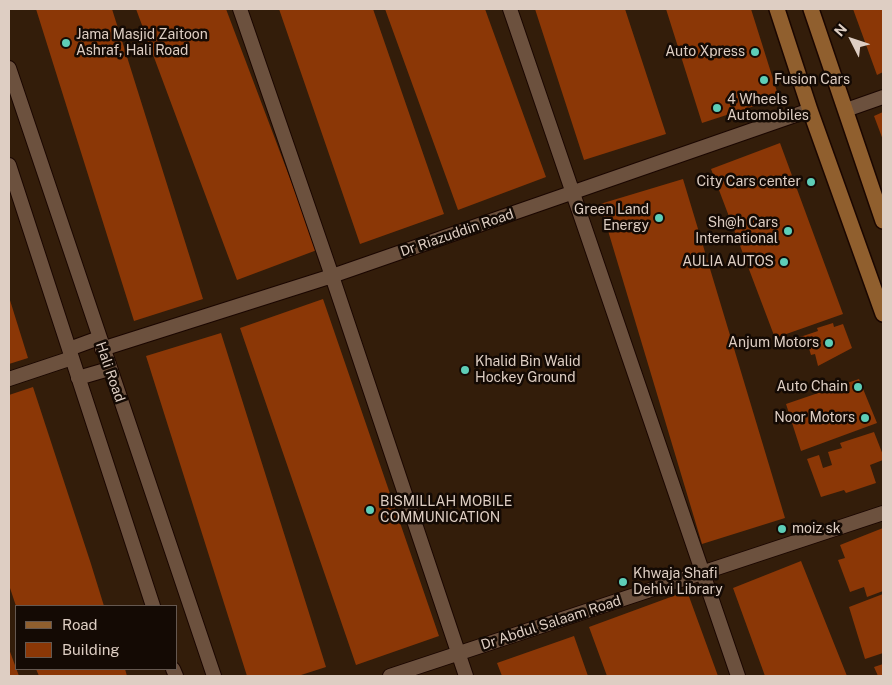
<!DOCTYPE html>
<style>
body{margin:0}
#map{position:relative;width:892px;height:685px;overflow:hidden;background:#331d0a;font-family:"Public Sans",sans-serif}
canvas{display:block}
.frame{position:absolute;inset:0;border:10px solid #decec3;pointer-events:none}
.legend{position:absolute;left:15px;top:605px;width:162px;height:65px;box-sizing:border-box;background:#140a04;border:1px solid #655850;margin:0;padding:6px 9px;list-style:none;font-size:15px;color:#decec3}
.legend li{display:flex;align-items:center;gap:10px;height:25px}
.legend b{width:25px;border:1px solid #655850}
.north{position:absolute;left:827px;top:15px;width:50px;height:50px;-webkit-text-stroke:4px #140a04;paint-order:stroke;rotate:311deg;font-size:14px;font-weight:700;line-height:20px;text-align:center;color:#decec3}
.north::after{content:'';display:block;margin:auto;width:18px;height:22px;background:#decec3;clip-path:polygon(50% 0,100% 100%,50% 72%,0 100%)}
</style>
<div id="map">
<canvas width="892" height="685"></canvas>
<div class="frame"></div>
<ul class="legend">
<li><b style="height:6px;background:#905f2e"></b>Road</li>
<li><b style="height:14px;background:#8b3706"></b>Building</li>
</ul>
<div class="north">N</div>
</div>
<script>
const g = document.querySelector('canvas').getContext('2d');
g.lineJoin = 'round';
function paint(path, color) { g.fillStyle = color; g.fill(path, 'evenodd'); }
const shape = rows => new Path2D(rows.map(r => 'M' + r).join(''));
function stroke(path, color, width, dash) { g.strokeStyle = color; g.lineWidth = width; g.lineCap = dash ? 'butt' : 'round'; g.setLineDash(dash || []); g.stroke(path); }
function label(font, color, halo, rows, align = 'center') {
  g.font = font + ' "Public Sans",sans-serif'; g.lineWidth = 5; g.setLineDash([]); g.textBaseline = 'middle'; g.strokeStyle = halo; g.fillStyle = color; for (const [text, x, y, turn = 0] of rows) {
    g.save(); g.translate(x, y); g.rotate((+turn || 0) * Math.PI / 180); g.textAlign = isNaN(turn) ? turn : align; if (halo) g.strokeText(text, 0, 0); g.fillText(text, 0, 0); g.restore();
  }
}
paint(shape([
 [36,9,112,9,203,299,134,321],
 [136,9,226,9,317,250,237,280],
 [279,9,373,9,444,214,360,244],
 [385,9,485,9,546,177,458,210],
 [535,9,625,9,666,134,584,160],
 [666,9,751,9,779,98,702,123],
 [853,9,883,9,883,72,877,75],
 [883,112,883,140,874,116],
 [780,143,843,314,775,338,711,169],
 [683,179,785,518,702,544,600,204],
 [9,297,28,358,9,364],
 [323,299,439,636,356,665,240,328],
 [833,323,834,327,843,324,852,348,818,366,815,354,811,355,807,342,799,345,797,338,818,331,817,328],
 [221,333,326,667,298,676,247,676,146,356],
 [859,379,877,423,801,451,786,404],
 [33,387,91,564,104,606,16,606,9,585,9,395],
 [874,432,883,455,883,460,870,465,876,483,846,493,844,490,821,497,807,459,819,455,823,468,832,465,828,452,842,448,840,443],
 [883,528,883,591,867,597,864,587,850,592,838,560,845,558,840,545],
 [801,561,847,676,765,676,733,588],
 [687,591,718,676,607,676,589,627],
 [883,594,883,653,865,659,849,607],
 [574,636,588,676,502,676,497,663],
 [9,649,19,676,9,676],
 [883,664,883,676,878,676,874,667],
 [36,669,125,669,127,676,39,676]
]), '#8b3706');
const street = shape([
 [240,9,332,276,466,676],
 [510,9,738,676],
 [9,68,214,676],
 [846,110,883,97],
 [9,165,153,606],
 [69,349,99,338],
 [102,349,332,276,810,110],
 [78,378,109,369],
 [9,379,72,358],
 [173,669,176,676],
 [390,676,883,513]
]);
const secondary = shape([
 [777,9,810,110,883,314],
 [811,9,883,221]
]);
stroke(street, '#1a0600', 16);
stroke(secondary, '#1a0600', 18);
stroke(street, '#6c513e', 14);
stroke(secondary, '#905f2e', 15);
for (const [x, y, r, color] of [
 [66,43,5,"#5eceb7"],
 [755,52,5,"#5eceb7"],
 [764,80,5,"#5eceb7"],
 [717,108,5,"#5eceb7"],
 [811,182,5,"#5eceb7"],
 [659,218,5,"#5eceb7"],
 [788,231,5,"#5eceb7"],
 [784,262,5,"#5eceb7"],
 [829,343,5,"#5eceb7"],
 [465,370,5,"#5eceb7"],
 [858,387,5,"#5eceb7"],
 [865,418,5,"#5eceb7"],
 [370,510,5,"#5eceb7"],
 [782,529,5,"#5eceb7"],
 [623,582,5,"#5eceb7"]
]) { const dot = new Path2D(); dot.arc(x, y, r, 0, 2 * Math.PI); g.fillStyle = color; g.fill(dot); stroke(dot, '#140a04', 2); }
label('14px', '#decec3', '#140a04', [
 ["Jama Masjid Zaitoon",76,35,"left"],
 ["Ashraf, Hali Road",76,51,"left"],
 ["Auto Xpress",745,52],
 ["Fusion Cars",774,80,"left"],
 ["4 Wheels",727,100,"left"],
 ["Automobiles",727,116,"left"],
 ["City Cars center",801,182],
 ["Green Land",649,210],
 ["Energy",649,226],
 ["Sh@h Cars",778,223],
 ["International",778,239],
 ["AULIA AUTOS",774,262],
 ["Anjum Motors",819,343],
 ["Khalid Bin Walid",475,362,"left"],
 ["Hockey Ground",475,378,"left"],
 ["Auto Chain",848,387],
 ["Noor Motors",855,418],
 ["BISMILLAH MOBILE",380,502,"left"],
 ["COMMUNICATION",380,518,"left"],
 ["moiz sk",792,529,"left"],
 ["Khwaja Shafi",633,574,"left"],
 ["Dehlvi Library",633,590,"left"]
], 'right');
label('14px', '#decec3', '#140a04', [
 ["Dr Riazuddin Road",457,233,-19],
 ["Hali Road",110,372,71],
 ["Dr Abdul Salaam Road",551,623,-18]
]);
</script>
